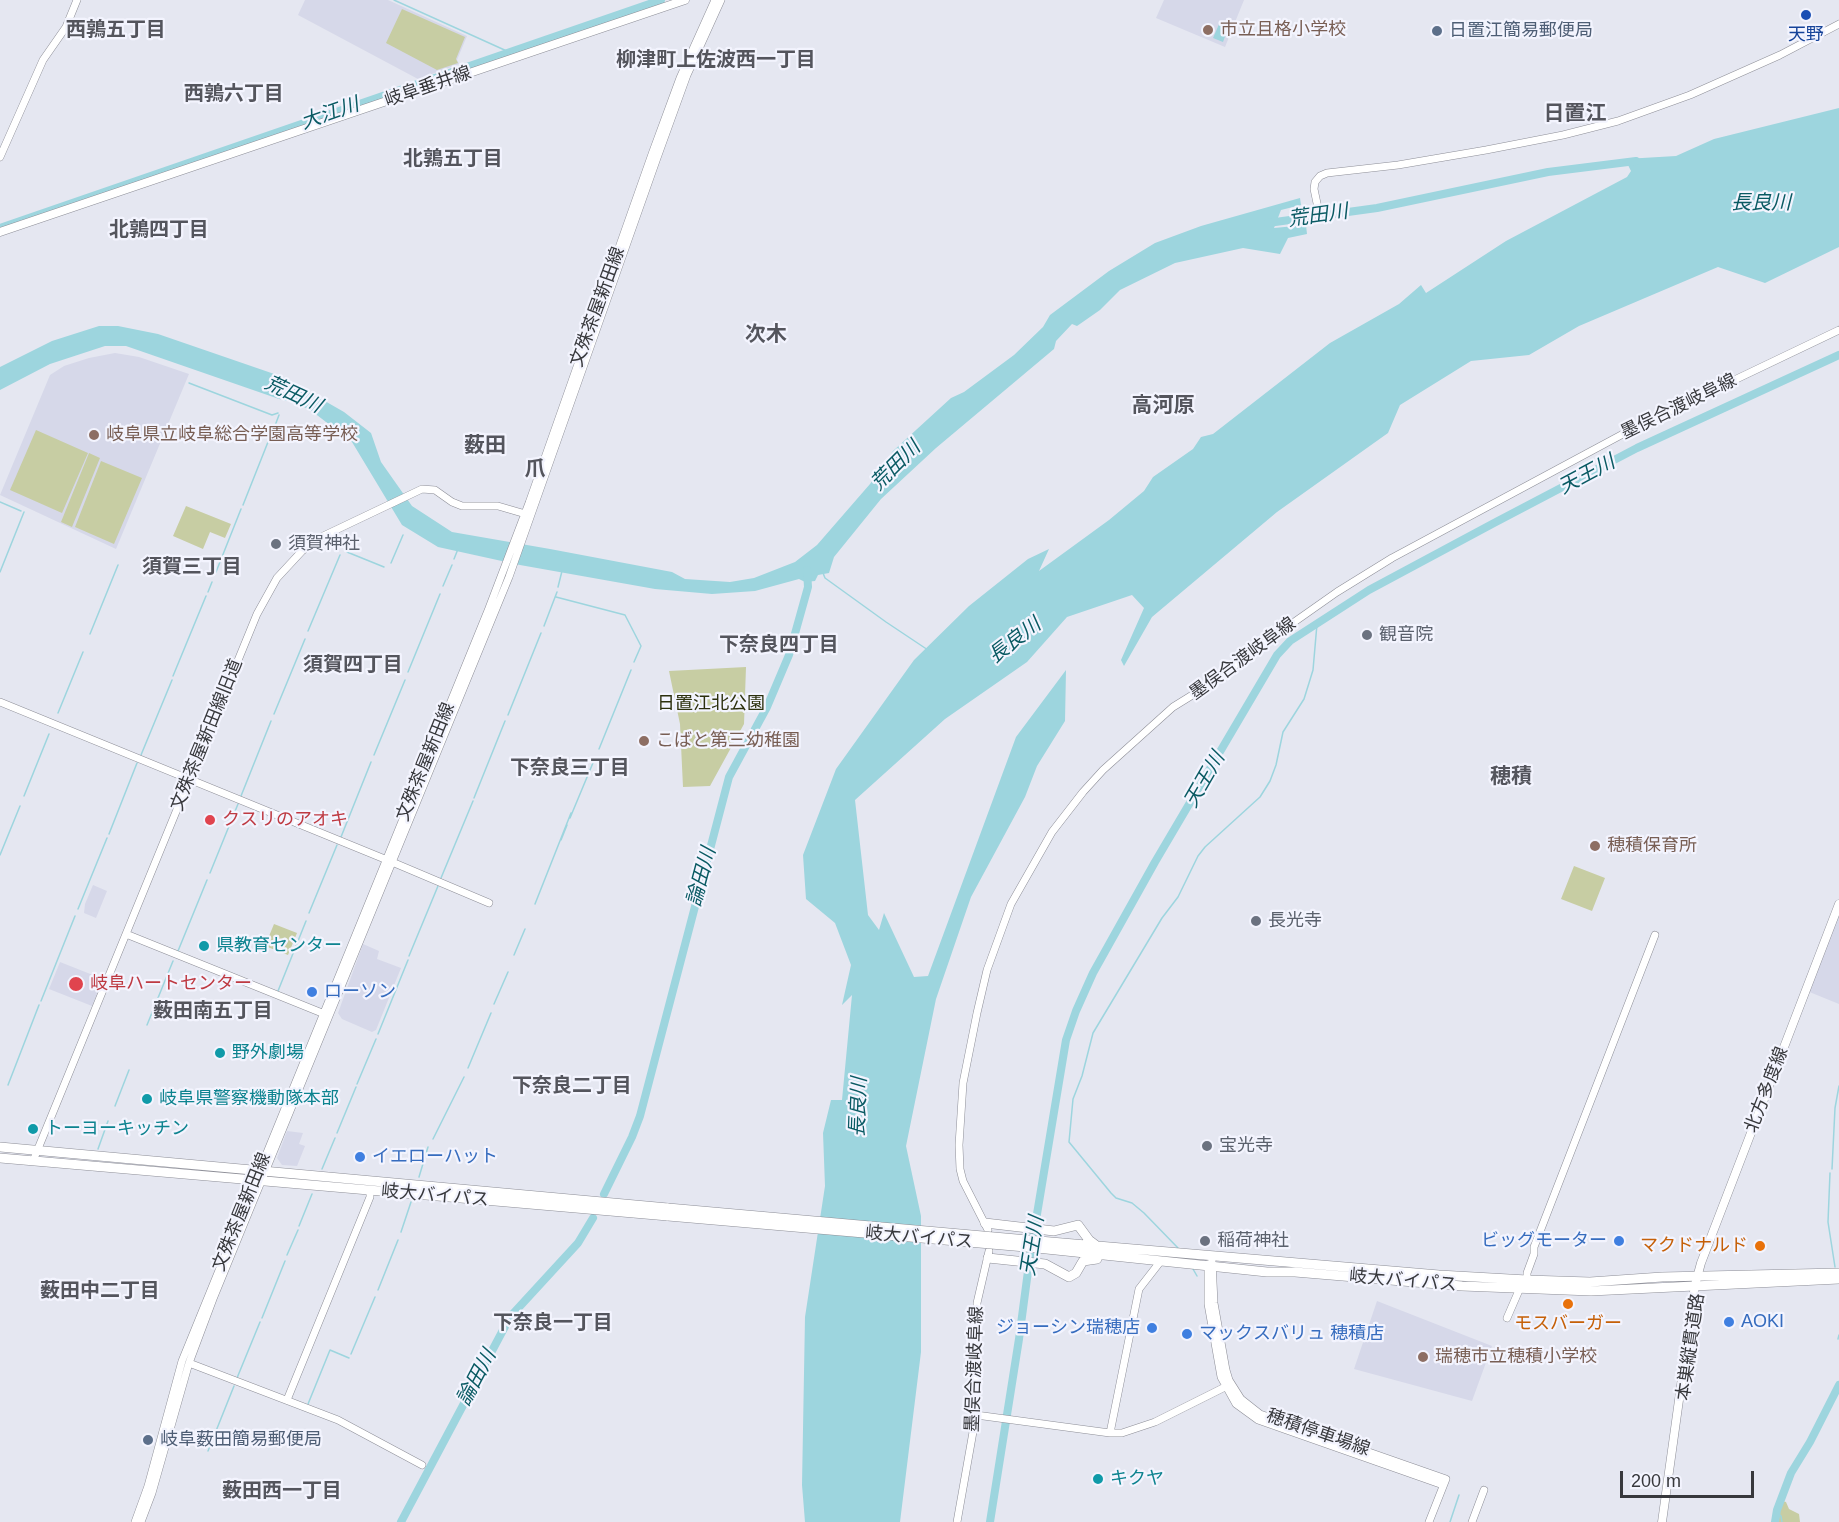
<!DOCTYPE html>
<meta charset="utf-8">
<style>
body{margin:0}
#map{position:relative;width:1839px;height:1522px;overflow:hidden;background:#e5e7f1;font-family:Helvetica,sans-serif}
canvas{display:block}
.scale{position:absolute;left:1620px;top:1471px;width:134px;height:27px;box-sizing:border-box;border:3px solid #37383c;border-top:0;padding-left:8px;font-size:18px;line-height:21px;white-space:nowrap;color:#37383c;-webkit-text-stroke:4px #f3f4fe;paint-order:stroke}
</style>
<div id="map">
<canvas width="1839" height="1522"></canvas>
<div class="scale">200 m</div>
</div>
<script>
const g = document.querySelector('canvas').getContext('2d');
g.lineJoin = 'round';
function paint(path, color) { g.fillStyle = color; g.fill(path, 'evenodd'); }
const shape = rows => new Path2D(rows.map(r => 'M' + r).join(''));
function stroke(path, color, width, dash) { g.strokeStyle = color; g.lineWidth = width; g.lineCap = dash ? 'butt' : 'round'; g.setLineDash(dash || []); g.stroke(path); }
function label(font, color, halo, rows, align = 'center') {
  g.font = font + ' Helvetica,"Noto Sans JP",sans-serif'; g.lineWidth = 4.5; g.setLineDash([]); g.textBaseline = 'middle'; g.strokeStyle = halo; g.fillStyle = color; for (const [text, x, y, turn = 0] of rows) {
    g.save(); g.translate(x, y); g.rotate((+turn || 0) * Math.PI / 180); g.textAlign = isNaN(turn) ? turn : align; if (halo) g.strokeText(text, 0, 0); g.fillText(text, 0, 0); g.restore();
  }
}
paint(shape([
 [305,0,388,0,467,36,457,60,459,64,418,79,298,15],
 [1164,0,1244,0,1225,47,1156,18],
 [115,353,139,357,189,374,116,549,0,495,50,375,64,366,89,358],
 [93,885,107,891,96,918,84,913,85,904],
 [1839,909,1839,1004,1807,991],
 [363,944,379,951,377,959,401,968,376,1030,372,1032,342,1019,338,1013],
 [60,962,103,979,92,1006,49,989],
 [287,1131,303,1133,299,1144,305,1146,297,1166,282,1165,277,1158],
 [1377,1301,1492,1346,1472,1401,1354,1369]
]), '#d6d8e9');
paint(shape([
 [402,9,465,37,456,59,458,63,437,70,386,43],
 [36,430,88,453,62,513,10,490],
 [89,453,100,458,72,527,61,522],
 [101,461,142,478,114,544,75,527],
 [186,506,231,524,225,538,210,532,203,549,173,536],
 [746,667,744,724,710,786,683,787,680,724,669,671],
 [1574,866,1605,878,1592,911,1561,899],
 [274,924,297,933,288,955,265,946],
 [1782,1501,1786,1502,1789,1509,1799,1514,1800,1522,1777,1522]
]), '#c7cda3');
paint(shape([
 [1220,22,1229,26,1223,42,1213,38],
 [1839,108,1839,247,1765,283,1718,267,1579,326,1529,355,1471,361,1400,405,1388,433,1277,512,1152,617,1124,666,1121,660,1144,608,1132,595,1067,617,1027,662,945,719,855,800,868,915,879,930,884,913,914,977,928,976,1016,737,1066,670,1065,721,1037,766,1025,797,971,897,936,999,906,1146,921,1216,921,1352,900,1522,805,1522,802,1485,805,1317,825,1186,823,1133,831,1100,842,1100,852,995,842,1005,851,965,835,923,806,899,803,855,836,769,914,660,969,606,1028,559,1049,549,1039,571,1109,520,1144,491,1153,477,1193,449,1201,437,1213,434,1330,343,1399,304,1421,285,1426,293,1506,241,1627,177,1631,171,1625,159,1676,156,1714,139],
 [1300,198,1301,205,1281,210,1274,228,1306,225,1307,234,1288,238,1280,254,1243,248,1175,263,1120,290,1100,310,1077,326,1072,324,1056,341,1054,349,936,448,881,499,834,557,829,573,818,575,815,581,805,582,799,579,755,591,712,594,655,589,520,565,438,547,402,525,352,442,313,412,297,403,279,399,126,346,105,346,50,364,0,390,0,367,52,341,99,326,118,326,158,334,283,377,344,412,371,433,381,462,412,506,452,532,550,549,672,572,685,579,730,582,754,578,795,562,817,545,870,484,893,451,951,398,964,392,1014,355,1043,327,1050,315,1109,271,1155,243,1201,226]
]), '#9dd5de');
stroke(shape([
 [394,0,509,52],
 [189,383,272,415,278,413],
 [270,439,279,415],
 [0,502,21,511],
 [243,505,268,442],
 [347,552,384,567],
 [454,559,458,549],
 [391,563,403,535],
 [0,572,24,512],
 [216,572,241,509],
 [823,573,825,578,886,622,928,650],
 [443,586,452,565],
 [558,587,562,571],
 [208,592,212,582],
 [556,597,625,615,641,646,634,662],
 [544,626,557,592],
 [308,631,340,555],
 [90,634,118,565],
 [408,672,440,594],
 [173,676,206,596],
 [58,713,83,652],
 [274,714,305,639],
 [508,715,541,633],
 [599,749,631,670],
 [141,755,172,680],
 [374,755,405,680],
 [24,796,49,734],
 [241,796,271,721],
 [474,798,505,721],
 [570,818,595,758],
 [109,834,137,763],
 [341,837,371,762],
 [561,840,567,825],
 [0,855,20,806],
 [210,873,238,804],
 [441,878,473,801],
 [535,904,571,813],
 [78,909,107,838],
 [309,913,337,845],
 [178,951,207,880],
 [514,955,525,929],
 [409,956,438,886],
 [278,991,306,921],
 [41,1001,75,916],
 [494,1004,508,972],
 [147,1025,173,961],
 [378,1034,408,960],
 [468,1068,491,1013],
 [357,1084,376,1039],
 [8,1085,39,1005],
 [115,1106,129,1070],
 [337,1133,356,1087],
 [433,1139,464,1077],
 [98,1149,108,1121],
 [322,1169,335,1138],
 [1832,1169,1835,1108,1839,1086],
 [1830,1173,1828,1222,1835,1267],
 [419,1177,428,1147],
 [299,1226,312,1194],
 [401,1232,411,1202],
 [1178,1248,1144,1213,1132,1203,1116,1198,1111,1193,1069,1142,1073,1099,1082,1076,1093,1033,1162,918,1178,897,1198,856,1205,847,1260,797,1270,781,1276,765,1283,732,1304,699,1309,683,1313,670,1317,624],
 [287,1255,298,1230],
 [1193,1269,1197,1276],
 [378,1290,398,1240],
 [262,1318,285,1261],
 [1838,1339,1839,1335],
 [351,1354,375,1297],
 [237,1378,260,1322],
 [308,1404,330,1350,349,1358],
 [208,1451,234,1386],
 [1776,1512,1781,1516,1782,1522],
 [1450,1522,1459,1495]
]), '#9dd5de', 1.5);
stroke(shape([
 [1268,223,1377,208,1548,172,1636,161],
 [0,228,661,0],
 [604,1194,632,1137,640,1116,729,777,767,707,789,655,808,587,807,570],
 [401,1522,510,1317,578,1243,593,1218],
 [990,1522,1019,1339,1030,1256,1066,1040,1076,1011,1093,973,1155,862,1277,655,1290,641,1369,590,1494,523,1637,448,1839,355],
 [1775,1522,1777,1510,1791,1473,1810,1442,1839,1385]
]), '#9dd5de', 8);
const secondary = shape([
 [0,157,43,60,66,27,77,0],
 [1318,208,1314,189,1315,182,1320,176,1327,173,1398,165,1486,150,1563,135,1618,121,1690,95,1780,55,1839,24],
 [0,702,392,862,489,903],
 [126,934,327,1015],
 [33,1161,257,614,277,578,302,551,319,538,422,489,435,490,452,502,462,506,498,506,529,515],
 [988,1230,963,1181,960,1169,959,1145,963,1083,977,1013,987,970,1011,904,1052,832,1083,792,1103,770,1173,707,1215,681,1253,651,1337,592,1392,558,1636,427,1839,330],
 [1212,1261,1214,1303,1226,1370,1229,1380,1241,1399,1260,1414,1446,1479,1429,1522],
 [1208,1264,1208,1304,1221,1377,1236,1404,1258,1420,1443,1485],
 [1527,1280,1527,1273,1534,1254,1534,1247,1655,935],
 [1507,1318,1520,1288],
 [189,1363,338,1420,422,1465],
 [287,1400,370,1197,370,1191],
 [976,1415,1110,1433,1122,1433,1155,1422,1225,1387],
 [1110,1433,1139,1289,1160,1262],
 [135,1522,148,1486,182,1361,489,608,529,503,652,154,680,78,715,0],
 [141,1522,152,1493,189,1363,213,1299,509,577,657,158,687,75,721,0],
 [957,1522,976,1415,977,1303,989,1251],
 [1472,1522,1484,1490]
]);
const primary = shape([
 [0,232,685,0],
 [1662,1522,1695,1285,1701,1263,1839,904]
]);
const highway = shape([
 [0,1147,668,1208],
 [0,1158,668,1216],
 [985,1223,1054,1231,1078,1225,1089,1240,1097,1246],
 [1039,1241,1439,1275,1527,1280,1590,1282,1662,1277,1839,1273],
 [1037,1248,1267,1272,1295,1272,1462,1286,1591,1291,1839,1279],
 [988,1258,1045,1264,1069,1277,1076,1273,1083,1261,1097,1259]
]);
stroke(secondary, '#8d8e97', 8);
stroke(primary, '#8d8e97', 9);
stroke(highway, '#8d8e97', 10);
stroke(secondary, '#fff', 7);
stroke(primary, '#fff', 8);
stroke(highway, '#fff', 9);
const highwayBridge = shape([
 [668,1208,1039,1241],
 [668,1216,1037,1248]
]);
stroke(highwayBridge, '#8d8e97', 10, []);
stroke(highwayBridge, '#fff', 9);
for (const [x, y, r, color] of [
 [1806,15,6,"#1a4fb4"],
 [1208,30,6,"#8d6e63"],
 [1437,31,6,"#5c6f8a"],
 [94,435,6,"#8d6e63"],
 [276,544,6,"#6b7280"],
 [1367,635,6,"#6b7280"],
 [644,741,6,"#8d6e63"],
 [210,820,6,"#e0444e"],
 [1595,846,6,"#8d6e63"],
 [1256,921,6,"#6b7280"],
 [204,946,6,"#0f9aa8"],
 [76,984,8,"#e0444e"],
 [312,992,6,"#3f7fe0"],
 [220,1053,6,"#0f9aa8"],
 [147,1099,6,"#0f9aa8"],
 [33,1129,6,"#0f9aa8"],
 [1207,1146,6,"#6b7280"],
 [360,1157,6,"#3f7fe0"],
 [1205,1241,6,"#6b7280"],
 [1619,1241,6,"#3f7fe0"],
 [1760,1246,6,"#e8710a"],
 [1568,1304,6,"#e8710a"],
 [1729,1322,6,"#3f7fe0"],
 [1152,1328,6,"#3f7fe0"],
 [1187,1334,6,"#3f7fe0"],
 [1423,1357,6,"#8d6e63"],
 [148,1440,6,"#5c6f8a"],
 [1098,1479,6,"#0f9aa8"]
]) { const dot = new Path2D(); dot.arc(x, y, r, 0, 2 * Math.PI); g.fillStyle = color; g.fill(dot); stroke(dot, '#f3f4fe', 2); }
label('18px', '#785e54', '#f3f4fe', [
 ["市立且格小学校",1220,30],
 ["岐阜県立岐阜総合学園高等学校",106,435],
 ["こばと第三幼稚園",656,741],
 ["穂積保育所",1607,846],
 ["瑞穂市立穂積小学校",1435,1357]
], 'left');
label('18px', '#4e5e75', '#f3f4fe', [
 ["日置江簡易郵便局",1449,31],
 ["岐阜薮田簡易郵便局",160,1440]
], 'left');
label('18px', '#164399', '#f3f4fe', [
 ["天野",1806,35]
]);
label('18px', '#37383c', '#f3f4fe', [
 ["岐阜垂井線",428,87,-19],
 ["文殊茶屋新田線",598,307,-70],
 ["墨俣合渡岐阜線",1679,407,-26],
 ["墨俣合渡岐阜線",1243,659,-36],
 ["文殊茶屋新田線旧道",207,735,-68],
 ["文殊茶屋新田線",426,762,-68],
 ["北方多度線",1767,1090,-69],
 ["岐大バイパス",435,1196,5],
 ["文殊茶屋新田線",242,1212,-68],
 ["岐大バイパス",919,1238,5],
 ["岐大バイパス",1403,1281,5],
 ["本巣縦貫道路",1691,1347,-82],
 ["墨俣合渡岐阜線",975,1369,-88],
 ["穂積停車場線",1318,1433,19]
]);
label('18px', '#5b616d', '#f3f4fe', [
 ["須賀神社",288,544],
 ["観音院",1379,635],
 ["長光寺",1268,921],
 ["宝光寺",1219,1146],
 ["稲荷神社",1217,1241]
], 'left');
label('18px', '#2c300d', '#f3f4fe', [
 ["日置江北公園",711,704]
]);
label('18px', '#be3a42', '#f3f4fe', [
 ["クスリのアオキ",222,820],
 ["岐阜ハートセンター",90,984]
], 'left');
label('18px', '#0d838f', '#f3f4fe', [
 ["県教育センター",216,946],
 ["野外劇場",232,1053],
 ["岐阜県警察機動隊本部",159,1099],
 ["トーヨーキッチン",45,1129],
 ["キクヤ",1110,1479]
], 'left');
label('18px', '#366cbe', '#f3f4fe', [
 ["ローソン",324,992],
 ["イエローハット",372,1157],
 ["ビッグモーター",1607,1241,"right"],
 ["AOKI",1741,1322],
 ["ジョーシン瑞穂店",1140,1328,"right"],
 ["マックスバリュ 穂積店",1199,1334]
], 'left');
label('18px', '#c56008', '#f3f4fe', [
 ["マクドナルド",1748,1246],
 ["モスバーガー",1568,1324,"center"]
], 'right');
label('bold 20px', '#54555d', '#f3f4fe', [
 ["西鶉五丁目",116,30],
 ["柳津町上佐波西一丁目",716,60],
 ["西鶉六丁目",234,94],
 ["北鶉五丁目",453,159],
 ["北鶉四丁目",159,230],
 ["須賀三丁目",192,567],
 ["下奈良四丁目",779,645],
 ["須賀四丁目",353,665],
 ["下奈良三丁目",570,768],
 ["薮田南五丁目",213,1011],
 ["下奈良二丁目",572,1086],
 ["薮田中二丁目",100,1291],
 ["下奈良一丁目",553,1323],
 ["薮田西一丁目",282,1491]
]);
label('italic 20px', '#095a63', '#f3f4fe', [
 ["大江川",330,114,-19],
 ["長良川",1761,203],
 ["荒田川",1318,216,-8],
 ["荒田川",293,395,25],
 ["荒田川",896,466,-45],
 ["天王川",1587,475,-28],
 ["長良川",1015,641,-38],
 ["天王川",1205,780,-60],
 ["論田川",702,877,-75],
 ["長良川",859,1107,-88],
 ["天王川",1033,1246,-81],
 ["論田川",477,1378,-62]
]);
label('bold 21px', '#54555d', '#f3f4fe', [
 ["日置江",1575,114],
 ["次木",766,335],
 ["高河原",1163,406],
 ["薮田",485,446],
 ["爪",535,469],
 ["穂積",1511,777]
]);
</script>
